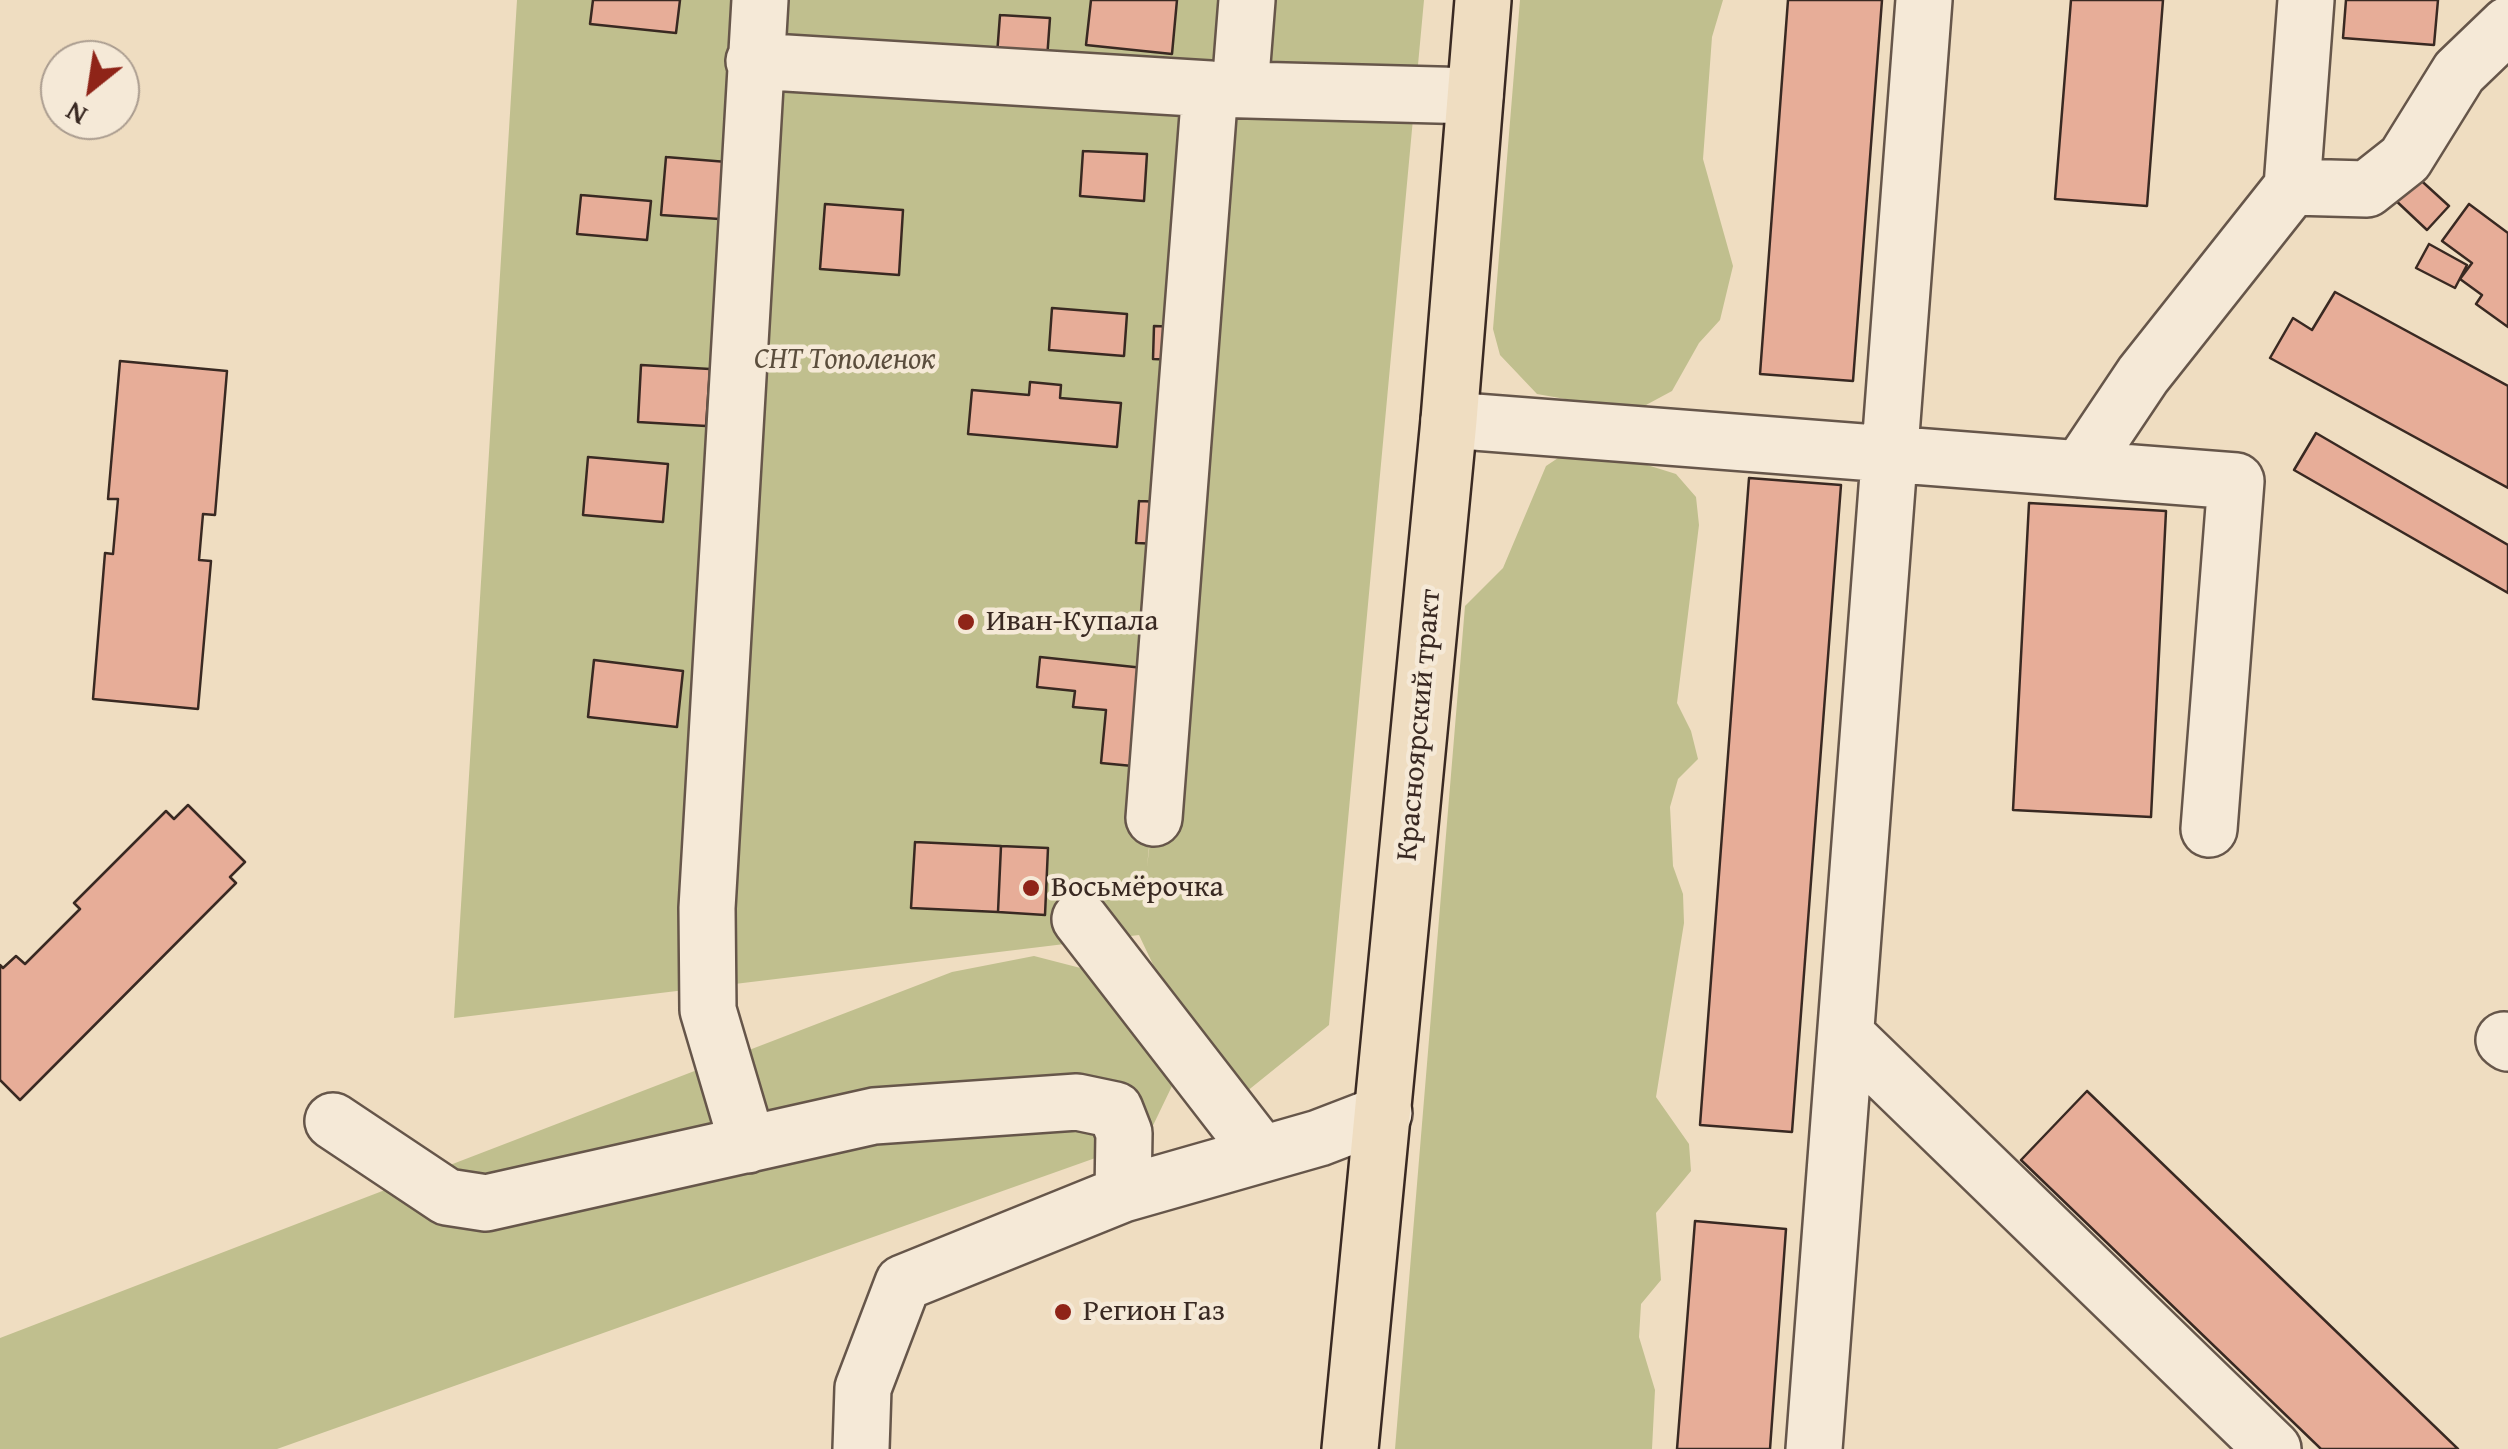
<!DOCTYPE html>
<meta charset="utf-8">
<style>
body{margin:0}
#map{position:relative;width:2508px;height:1449px;overflow:hidden;background:#efddc1;font-family:"Gentium Book Plus",serif}
canvas{display:block}
.north{position:absolute;left:40px;top:40px;width:100px;height:100px;box-sizing:border-box;background:#f5e9d7;border:2px solid #aa9c8f;border-radius:50%;rotate:210deg;font-size:28px;font-weight:700;line-height:40px;text-align:center;color:#392922}
.north::after{content:'';display:block;margin:auto;width:35px;height:45px;background:#8f2418;clip-path:polygon(50% 0,100% 100%,50% 72%,0 100%)}
</style>
<div id="map">
<canvas width="2508" height="1449"></canvas>
<div class="north">N</div>
</div>
<script>
const g = document.querySelector('canvas').getContext('2d');
g.lineJoin = 'round';
function paint(path, color) { g.fillStyle = color; g.fill(path, 'evenodd'); }
const shape = rows => new Path2D(rows.map(r => 'M' + r).join(''));
function stroke(path, color, width, dash) { g.strokeStyle = color; g.lineWidth = width; g.lineCap = dash ? 'butt' : 'round'; g.setLineDash(dash || []); g.stroke(path); }
function label(font, color, halo, rows, align = 'center') {
  g.font = font + ' "Gentium Book Plus",serif'; g.lineWidth = 9; g.setLineDash([]); g.textBaseline = 'middle'; g.strokeStyle = halo; g.fillStyle = color; for (const [text, x, y, turn = 0] of rows) {
    g.save(); g.translate(x, y); g.rotate((+turn || 0) * Math.PI / 180); g.textAlign = isNaN(turn) ? turn : align; if (halo) g.strokeText(text, 0, 0); g.fillText(text, 0, 0); g.restore();
  }
}
paint(shape([
 [517,0,1231,0,1147,867,1250,0,1424,0,1329,1025,1246,1092,1186,1034,1139,935,454,1018],
 [1520,0,1723,0,1712,37,1703,159,1733,266,1720,320,1699,343,1672,391,1646,405,1616,408,1537,394,1500,355,1493,329],
 [1593,448,1676,474,1696,497,1699,525,1677,703,1691,731,1698,759,1678,779,1670,807,1673,866,1683,894,1684,923,1656,1097,1689,1144,1691,1171,1656,1213,1661,1280,1641,1304,1639,1337,1655,1390,1652,1449,1395,1449,1465,606,1503,568,1546,466,1567,452],
 [1034,956,1096,972,1172,1086,1146,1140,277,1449,0,1449,0,1338,952,972]
]), '#c0bf8e');
const building = shape([
 [593,0,680,0,676,33,590,24,593,0],
 [1091,0,1177,0,1172,54,1086,45,1091,0],
 [1788,0,1882,0,1853,381,1760,374,1788,0],
 [2071,0,2163,0,2147,206,2055,199,2071,0],
 [2346,0,2438,0,2434,45,2343,38,2346,0],
 [1000,15,1050,18,1047,59,997,55,1000,15],
 [1083,151,1147,154,1144,201,1080,196,1083,151],
 [666,157,739,163,734,220,661,215,666,157],
 [2414,174,2449,206,2427,230,2392,197,2414,174],
 [581,195,651,201,647,240,577,234,581,195],
 [825,204,903,210,899,275,820,269,825,204],
 [2469,204,2508,233,2508,327,2476,304,2482,295,2460,279,2472,263,2442,241,2469,204],
 [2429,244,2467,265,2455,288,2416,268,2429,244],
 [2335,292,2508,386,2508,488,2270,358,2293,318,2312,330,2335,292],
 [1052,308,1127,314,1124,356,1049,350,1052,308],
 [1154,326,1179,327,1178,360,1153,359,1154,326],
 [120,361,227,371,215,515,203,514,199,560,211,561,198,709,93,699,105,553,113,554,118,499,108,499,120,361],
 [641,365,710,369,706,426,638,422,641,365],
 [1030,382,1061,385,1060,398,1121,403,1117,447,968,434,972,390,1029,395,1030,382],
 [2316,433,2508,545,2508,593,2294,470,2316,433],
 [588,457,668,464,663,522,583,515,588,457],
 [1749,478,1841,485,1792,1132,1700,1125,1749,478],
 [1139,501,1163,502,1161,544,1136,543,1139,501],
 [2029,503,2166,511,2151,817,2013,810,2029,503],
 [1040,657,1153,669,1143,767,1101,763,1106,710,1073,707,1075,691,1037,687,1040,657],
 [594,660,683,671,677,727,588,717,594,660],
 [188,805,245,862,230,877,236,883,20,1100,0,1080,0,965,3,968,16,956,25,964,80,909,74,903,166,811,174,819,188,805],
 [915,842,1001,846,998,912,911,908,915,842],
 [1001,846,1048,848,1045,915,998,912,1001,846],
 [2087,1091,2458,1449,2321,1449,2021,1160,2087,1091],
 [1695,1221,1786,1229,1770,1449,1677,1449,1695,1221]
]);
paint(building, '#e7ad98');
stroke(building, '#392922', 2.5);
const minor = shape([
 [754,61,1210,89,1475,96],
 [1240,89,1247,0],
 [2292,187,2306,0],
 [1449,420,2236,481,2209,829],
 [2080,469,2143,375,2292,187,2367,189,2405,159,2459,72,2508,25],
 [1154,818,1210,89],
 [1080,919,1261,1153],
 [1846,1035,2273,1449],
 [2504,1040,2508,1043],
 [333,1121,447,1197,486,1203,874,1116,1077,1102,1115,1110,1124,1133,1123,1194],
 [748,1145,708,1010,707,908,760,0],
 [861,1449,863,1388,903,1283,1123,1194,1319,1138,1384,1113],
 [1814,1449,1924,0]
]);
const major = shape([
 [1350,1449,1449,420,1483,0]
]);
stroke(minor, '#66564a', 60);
stroke(major, '#392922', 60);
stroke(minor, '#f5e9d7', 55);
stroke(major, '#efddc1', 55);
for (const [x, y, r, color] of [
 [966,622,10,"#8f2418"],
 [1031,888,10,"#8f2418"],
 [1063,1312,10,"#8f2418"]
]) { const dot = new Path2D(); dot.arc(x, y, r, 0, 2 * Math.PI); g.fillStyle = color; g.fill(dot); stroke(dot, '#f5e9d7', 4); }
label('italic 30px', '#5b4e3d', '#f5e9d7', [
 ["СНТ Тополенок",845,360]
]);
label('30px', '#392922', '#f5e9d7', [
 ["Иван-Купала",986,622],
 ["Восьмёрочка",1051,888],
 ["Регион Газ",1083,1312]
], 'left');
label('30px', '#392922', '#f5e9d7', [
 ["Красноярский тракт",1420,725,-85]
]);
</script>
